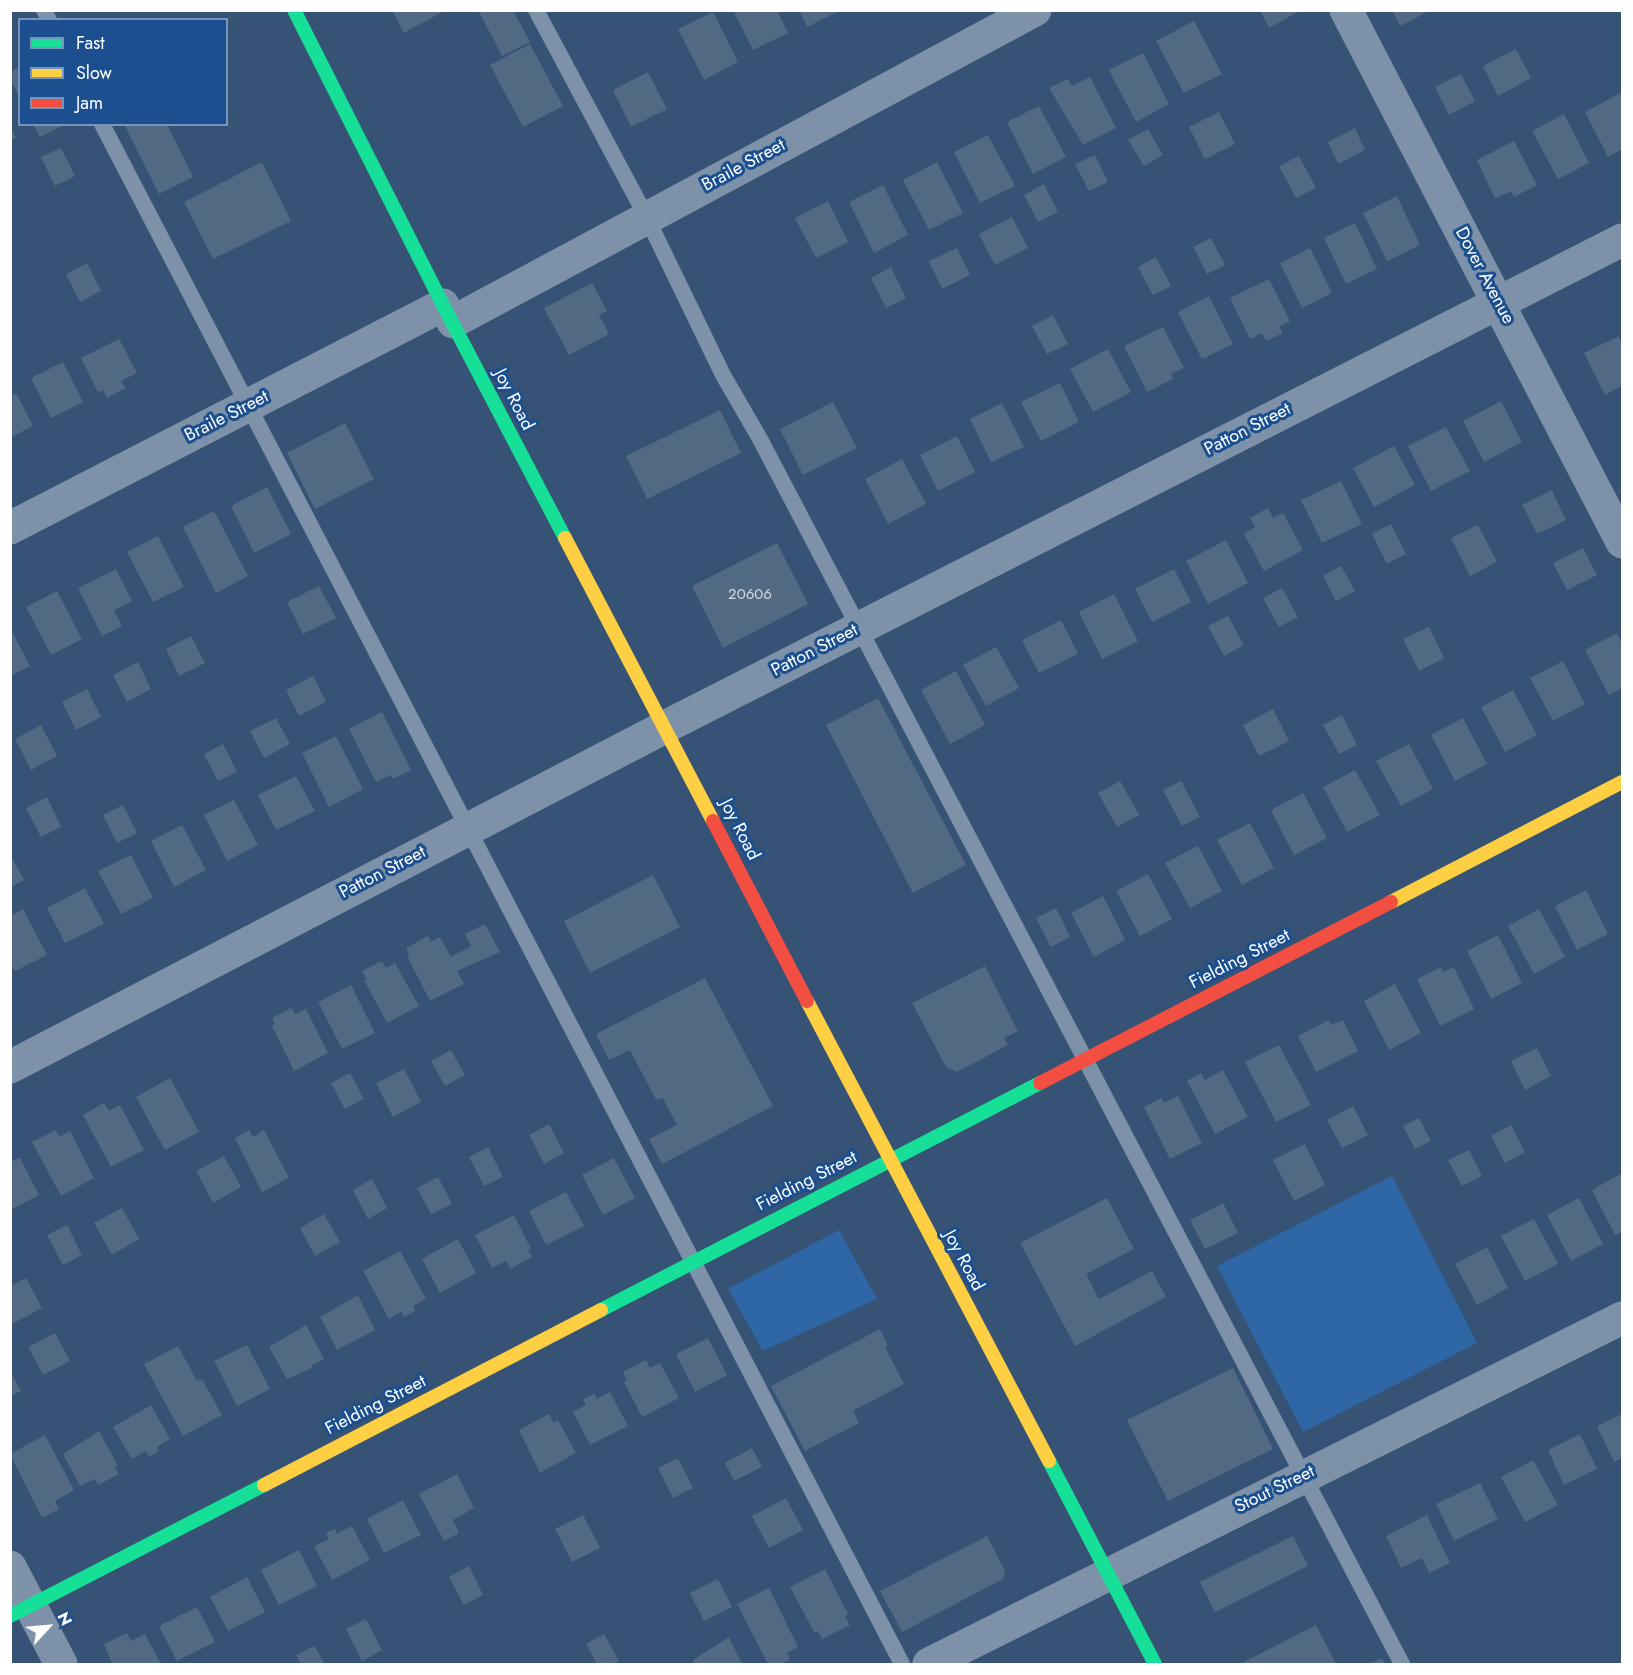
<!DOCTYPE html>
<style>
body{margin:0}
#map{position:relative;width:1633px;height:1675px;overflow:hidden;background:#365274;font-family:Jost,sans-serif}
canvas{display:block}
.frame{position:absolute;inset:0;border:12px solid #fff;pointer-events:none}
.legend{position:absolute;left:18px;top:18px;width:210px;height:108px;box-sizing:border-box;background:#1b4f8f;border:2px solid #7695bc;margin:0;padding:8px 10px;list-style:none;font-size:18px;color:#fff}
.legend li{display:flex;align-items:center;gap:12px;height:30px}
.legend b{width:30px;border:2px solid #7695bc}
.north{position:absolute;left:18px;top:1597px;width:60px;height:60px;-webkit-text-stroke:4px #1b4f8f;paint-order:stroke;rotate:64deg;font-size:16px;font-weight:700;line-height:24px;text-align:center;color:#fff}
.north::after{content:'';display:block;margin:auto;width:21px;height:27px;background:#fff;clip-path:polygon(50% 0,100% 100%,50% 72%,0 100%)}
</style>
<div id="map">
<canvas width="1633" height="1675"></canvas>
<div class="frame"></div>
<ul class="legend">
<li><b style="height:8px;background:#16e098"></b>Fast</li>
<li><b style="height:8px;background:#ffcf43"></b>Slow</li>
<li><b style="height:8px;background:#f24e42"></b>Jam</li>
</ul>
<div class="north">N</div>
</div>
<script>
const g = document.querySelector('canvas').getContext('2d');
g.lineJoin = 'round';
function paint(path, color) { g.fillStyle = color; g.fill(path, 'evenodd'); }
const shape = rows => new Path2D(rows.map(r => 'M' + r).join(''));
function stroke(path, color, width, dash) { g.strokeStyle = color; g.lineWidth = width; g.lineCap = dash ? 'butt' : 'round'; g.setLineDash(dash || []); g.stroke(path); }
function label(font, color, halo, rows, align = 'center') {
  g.font = font + ' Jost,sans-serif'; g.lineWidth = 6; g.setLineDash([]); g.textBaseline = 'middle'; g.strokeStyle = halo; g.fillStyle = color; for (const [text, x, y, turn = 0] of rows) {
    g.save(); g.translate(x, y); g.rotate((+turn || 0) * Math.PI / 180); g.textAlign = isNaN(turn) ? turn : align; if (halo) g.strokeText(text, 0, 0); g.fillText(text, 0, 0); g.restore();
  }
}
paint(shape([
 [1392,1176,1477,1343,1303,1432,1217,1266],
 [839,1230,877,1299,763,1351,728,1289]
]), '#2f66a5');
paint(shape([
 [392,10,446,10,404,33],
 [478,10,513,10,530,42,502,56],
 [733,10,777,10,788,33,753,50],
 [799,10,841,10,807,27],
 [1260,10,1301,10,1269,28],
 [1392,10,1431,10,1400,26],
 [713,12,738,62,704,80,678,29],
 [1194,21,1222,74,1184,93,1156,41],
 [530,44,563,106,523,127,490,65],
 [1516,49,1531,78,1498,96,1483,66],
 [1143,53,1169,104,1136,122,1109,70],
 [20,67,20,97,10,80,10,72],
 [648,72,667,109,631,127,613,90],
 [1461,74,1475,101,1449,115,1435,87],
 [1090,77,1116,128,1083,145,1049,88,1068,79,1072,86],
 [1622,92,1622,149,1608,157,1585,112],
 [1039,106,1066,157,1033,174,1007,122],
 [1219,112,1235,144,1205,159,1189,127],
 [1564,114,1589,163,1558,179,1532,131],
 [33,124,66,124,40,137],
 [124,124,167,124,193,177,159,194],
 [10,126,16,138,10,140],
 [1355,128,1365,150,1338,164,1328,142],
 [1148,129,1163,155,1144,166,1128,140],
 [988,135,1015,186,980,203,954,152],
 [1514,141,1537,185,1514,197,1511,191,1495,199,1477,160],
 [61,148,75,176,55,186,41,157],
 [1095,155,1108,182,1089,191,1075,164],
 [1299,156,1316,188,1296,198,1279,166],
 [262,162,291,221,213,259,184,202],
 [937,162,963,213,929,230,903,180],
 [1044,184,1058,212,1038,222,1024,195],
 [883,185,908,235,874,253,849,202],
 [1397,196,1420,245,1387,261,1363,213],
 [828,201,848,242,816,258,795,218],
 [1012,217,1028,248,995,265,979,234],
 [1355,223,1377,269,1346,284,1324,238],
 [1211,238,1225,265,1207,274,1193,247],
 [957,248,970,275,942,289,929,261],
 [1310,248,1332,293,1302,308,1280,263],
 [1156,257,1171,286,1153,295,1138,267],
 [87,263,101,291,80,302,66,274],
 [891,267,906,298,886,308,871,278],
 [1269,279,1290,321,1279,326,1283,333,1266,341,1262,333,1250,339,1230,298],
 [592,283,607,311,599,315,609,334,569,355,544,308],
 [1209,296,1233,344,1202,359,1178,312],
 [1053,315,1068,344,1047,354,1032,326],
 [1163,327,1184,368,1171,374,1173,379,1147,392,1124,346],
 [1619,336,1622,343,1622,386,1605,395,1584,353],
 [119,339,137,373,121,381,126,388,107,398,103,390,98,393,81,358],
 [1108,349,1131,392,1093,412,1070,369],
 [63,362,83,402,51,418,31,378],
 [1060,383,1079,422,1041,441,1021,402],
 [16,393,33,426,10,438,10,396],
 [1501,401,1522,442,1484,462,1463,421],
 [833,402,857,448,803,475,780,429],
 [1002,403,1024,447,991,462,970,419],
 [720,410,741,453,647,499,626,456],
 [345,423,374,479,315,509,287,453],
 [1446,427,1470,471,1431,491,1408,446],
 [957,436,975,472,938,491,920,455],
 [1394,446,1415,485,1374,507,1353,468],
 [902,459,926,504,888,524,865,479],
 [1341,481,1362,524,1322,543,1301,500],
 [267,487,291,534,254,553,231,506],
 [1552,490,1566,520,1537,534,1522,505],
 [1268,508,1273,518,1283,513,1303,550,1264,571,1244,534,1255,527,1250,518],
 [214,511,248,576,216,593,183,527],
 [1391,524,1406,554,1387,564,1372,534],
 [1478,525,1497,562,1470,576,1451,538],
 [158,536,184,587,153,602,127,552],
 [1226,540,1248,583,1208,604,1186,561],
 [777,543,808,604,723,648,692,586],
 [1583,548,1597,575,1567,590,1553,563],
 [1341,566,1355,591,1336,601,1323,576],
 [116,569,132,601,114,610,122,626,102,636,78,588],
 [1174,569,1191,602,1152,622,1135,589],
 [319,586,336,618,303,634,287,602],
 [1282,588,1298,617,1279,627,1263,598],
 [57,591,82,639,51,655,26,607],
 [1114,594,1138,641,1102,659,1079,612],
 [1228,616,1244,645,1224,656,1208,626],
 [1061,620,1078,654,1039,673,1022,640],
 [1429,627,1444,658,1419,671,1403,639],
 [10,628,30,666,10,676],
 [1617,633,1622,644,1622,688,1609,695,1585,650],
 [191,636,205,663,179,676,166,649],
 [996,647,1019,688,986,706,963,665],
 [1563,661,1585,704,1553,721,1530,678],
 [138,662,151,689,127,702,113,675],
 [956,671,985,725,950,744,921,690],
 [313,676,326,702,299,716,286,690],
 [87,689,101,717,76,730,62,702],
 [1513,690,1537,735,1505,752,1481,707],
 [878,698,966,865,913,893,826,725],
 [1273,709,1289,741,1259,756,1243,725],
 [382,712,411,770,393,779,391,775,376,782,349,729],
 [1342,715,1357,745,1339,754,1323,725],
 [276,718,290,744,264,758,250,731],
 [1463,718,1487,764,1455,781,1431,735],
 [41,725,57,756,31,770,15,739],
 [336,736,363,789,329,807,302,753],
 [223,744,237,772,218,781,204,754],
 [1409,744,1433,789,1401,806,1376,761],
 [1355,770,1380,815,1347,832,1323,787],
 [296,776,315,811,276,830,258,795],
 [1120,781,1139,815,1117,827,1098,793],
 [1181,781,1200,817,1182,826,1163,790],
 [1303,793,1327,838,1294,855,1271,810],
 [47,797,61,827,41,837,26,808],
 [234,800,258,845,227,861,204,815],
 [123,805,137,833,117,843,103,815],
 [1250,823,1274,868,1242,885,1217,840],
 [182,825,206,870,174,887,151,841],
 [1198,846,1222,891,1190,908,1165,863],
 [10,854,24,880,10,887],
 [131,855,153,898,121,914,98,871],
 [1148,874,1172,919,1140,936,1116,891],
 [653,875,680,927,590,973,564,921],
 [85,888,104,924,65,943,47,908],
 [1586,890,1608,934,1577,950,1555,906],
 [1103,896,1125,940,1094,957,1071,913],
 [1056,908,1070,937,1051,947,1036,918],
 [23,909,47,955,15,971,10,963,10,916],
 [1539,909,1565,957,1534,974,1508,926],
 [485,924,500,952,457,971,464,984,430,1001,407,956,409,955,406,948,428,936,431,942,440,937,451,957,471,946,465,934],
 [1498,935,1522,983,1491,999,1467,951],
 [382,961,386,968,395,963,419,1006,387,1023,364,980,367,979,362,971],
 [985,966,1018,1031,1004,1038,1008,1045,957,1072,946,1067,912,1003],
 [1441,967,1443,972,1454,967,1474,1009,1440,1026,1417,979],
 [705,978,773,1106,662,1164,649,1139,677,1125,663,1098,656,1100,630,1050,609,1060,596,1034],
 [1395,984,1421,1033,1389,1050,1364,1001],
 [351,985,375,1033,342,1049,318,1002],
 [291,1008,295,1014,306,1009,328,1053,294,1071,272,1026,275,1024,272,1018],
 [1329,1020,1331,1025,1343,1020,1358,1051,1316,1072,1298,1036],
 [1279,1045,1311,1105,1276,1122,1245,1062],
 [1537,1048,1551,1076,1525,1090,1511,1061],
 [451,1050,465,1075,445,1086,431,1061],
 [404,1069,421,1102,393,1117,376,1083],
 [1223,1070,1248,1117,1215,1134,1187,1081,1201,1073,1205,1080],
 [350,1073,364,1099,345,1109,331,1083],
 [170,1078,199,1132,165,1150,136,1097],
 [1178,1096,1202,1143,1170,1159,1144,1107,1161,1098,1164,1103],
 [104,1103,109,1111,120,1105,144,1150,111,1167,83,1115],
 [1353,1106,1368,1135,1342,1148,1327,1120],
 [1419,1118,1431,1141,1415,1149,1403,1126],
 [549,1124,564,1153,544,1164,529,1135],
 [1511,1125,1525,1152,1505,1163,1491,1136],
 [56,1130,59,1137,70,1131,94,1178,61,1196,32,1142],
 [249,1130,253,1137,264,1130,289,1178,262,1192,235,1138],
 [1305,1144,1325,1185,1294,1201,1273,1160],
 [488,1147,503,1177,484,1186,469,1157],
 [1469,1150,1482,1176,1462,1186,1448,1160],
 [224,1156,241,1187,213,1203,196,1171],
 [20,1158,39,1195,10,1210,10,1162],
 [614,1158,635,1198,603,1215,582,1175],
 [1622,1173,1622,1232,1615,1235,1592,1190],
 [438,1177,452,1204,431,1214,417,1188],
 [372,1179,387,1208,368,1219,353,1190],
 [566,1192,584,1226,546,1245,529,1211],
 [1107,1198,1134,1249,1086,1274,1099,1299,1152,1271,1166,1297,1075,1346,1020,1243],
 [1579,1198,1603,1244,1571,1261,1547,1215],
 [1223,1203,1238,1233,1205,1249,1190,1220],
 [122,1208,139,1239,112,1255,94,1223],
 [324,1214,340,1242,315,1256,300,1228],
 [514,1215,531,1249,528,1250,532,1257,510,1269,506,1261,492,1268,475,1235],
 [1534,1219,1558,1264,1525,1281,1501,1236],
 [67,1225,82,1255,63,1265,47,1235],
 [458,1239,476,1273,440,1293,422,1259],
 [1487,1247,1508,1288,1477,1305,1455,1264],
 [400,1251,426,1299,413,1306,415,1311,404,1317,401,1312,389,1319,363,1271],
 [26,1278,42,1308,12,1324,10,1286],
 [358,1295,375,1330,337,1350,320,1317],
 [306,1325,324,1359,311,1366,312,1368,287,1379,269,1347],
 [880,1329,888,1346,885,1347,904,1384,853,1411,859,1423,805,1451,771,1386],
 [55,1333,70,1361,43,1375,28,1347],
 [708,1338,727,1375,695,1392,676,1354],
 [247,1345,270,1389,237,1406,214,1361],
 [178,1346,197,1381,202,1379,222,1415,183,1436,144,1364],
 [646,1360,650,1368,660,1363,679,1398,642,1417,624,1382,627,1380,623,1372],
 [1233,1368,1273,1449,1168,1501,1127,1420],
 [10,1371,21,1391,10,1396],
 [610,1392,628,1426,590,1445,573,1412,586,1405,583,1399,594,1394,597,1399],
 [151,1405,170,1439,157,1447,159,1451,149,1457,146,1451,132,1459,113,1427],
 [549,1414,553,1422,558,1420,576,1453,540,1473,519,1430],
 [1622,1414,1622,1458,1614,1462,1597,1426],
 [99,1431,118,1466,115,1467,119,1474,98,1485,95,1479,80,1486,63,1454],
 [1580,1434,1597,1469,1564,1485,1548,1450],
 [45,1435,74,1490,55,1501,59,1509,42,1518,10,1454],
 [752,1448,762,1467,734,1481,725,1463],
 [678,1458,693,1488,673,1498,658,1468],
 [1533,1460,1558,1505,1525,1522,1501,1477],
 [457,1474,474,1508,453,1520,459,1533,444,1541,419,1494],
 [1480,1483,1498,1519,1454,1541,1436,1504],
 [786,1498,803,1530,769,1548,752,1516],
 [403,1500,421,1535,384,1553,367,1519],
 [583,1515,600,1548,572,1562,555,1529],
 [1427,1515,1450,1563,1429,1573,1422,1558,1401,1568,1386,1536],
 [352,1526,370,1560,332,1580,314,1546,329,1539,326,1533,335,1529,337,1534],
 [987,1536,1005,1571,1003,1579,902,1632,880,1591],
 [1293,1536,1308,1566,1215,1612,1200,1582],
 [299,1550,317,1586,279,1605,261,1570],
 [469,1566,483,1595,464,1605,449,1577],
 [825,1569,848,1614,845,1616,850,1625,822,1639,818,1631,814,1632,790,1587],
 [247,1577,265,1612,228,1631,210,1597],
 [718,1579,732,1607,704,1621,690,1593],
 [769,1588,798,1647,787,1653,790,1660,781,1664,768,1664,737,1604],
 [197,1607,215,1642,177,1661,159,1626],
 [366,1619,382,1650,362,1661,346,1629],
 [1316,1625,1336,1664,1243,1664,1242,1663],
 [127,1633,131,1641,145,1634,161,1664,112,1664,104,1644],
 [604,1634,619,1661,611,1664,597,1664,586,1644],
 [729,1637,742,1664,695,1664,693,1660],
 [314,1646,325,1664,301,1664,296,1655],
 [1382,1658,1385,1664,1369,1664]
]), '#526984');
stroke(shape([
 [44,10,49,20],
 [536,10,647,218,723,375,760,439,1402,1664],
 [102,124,902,1664]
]), '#7d92a8', 16);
stroke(shape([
 [1346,10,1622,542],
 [453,322,1035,10],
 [10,528,443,305],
 [10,1067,665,727,1622,240],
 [10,1567,61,1664],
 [929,1664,1622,1318]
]), '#7d92a8', 33);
stroke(shape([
 [294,10,443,305,565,538],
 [601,1310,1040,1083],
 [1049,1461,1155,1664],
 [10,1616,264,1485]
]), '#16e098', 14);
stroke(shape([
 [565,538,713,821],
 [1391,902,1622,782],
 [807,1001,1049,1461],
 [264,1485,601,1310]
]), '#ffcf43', 14);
stroke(shape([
 [713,821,807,1001],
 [1040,1083,1391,902]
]), '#f24e42', 14);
label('15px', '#d4dae0', null, [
 ["20606",750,595]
]);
label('18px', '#fff', '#1b4f8f', [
 ["Braile Street",744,166,-28],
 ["Dover Avenue",1484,276,62],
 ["Joy Road",513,400,63],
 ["Braile Street",227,417,-27],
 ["Patton Street",1248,430,-27],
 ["Patton Street",815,651,-27],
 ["Joy Road",739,830,63],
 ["Patton Street",383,873,-27],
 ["Fielding Street",1240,960,-27],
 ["Fielding Street",807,1182,-27],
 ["Joy Road",963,1261,62],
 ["Fielding Street",376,1406,-27],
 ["Stout Street",1275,1490,-26]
]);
</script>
